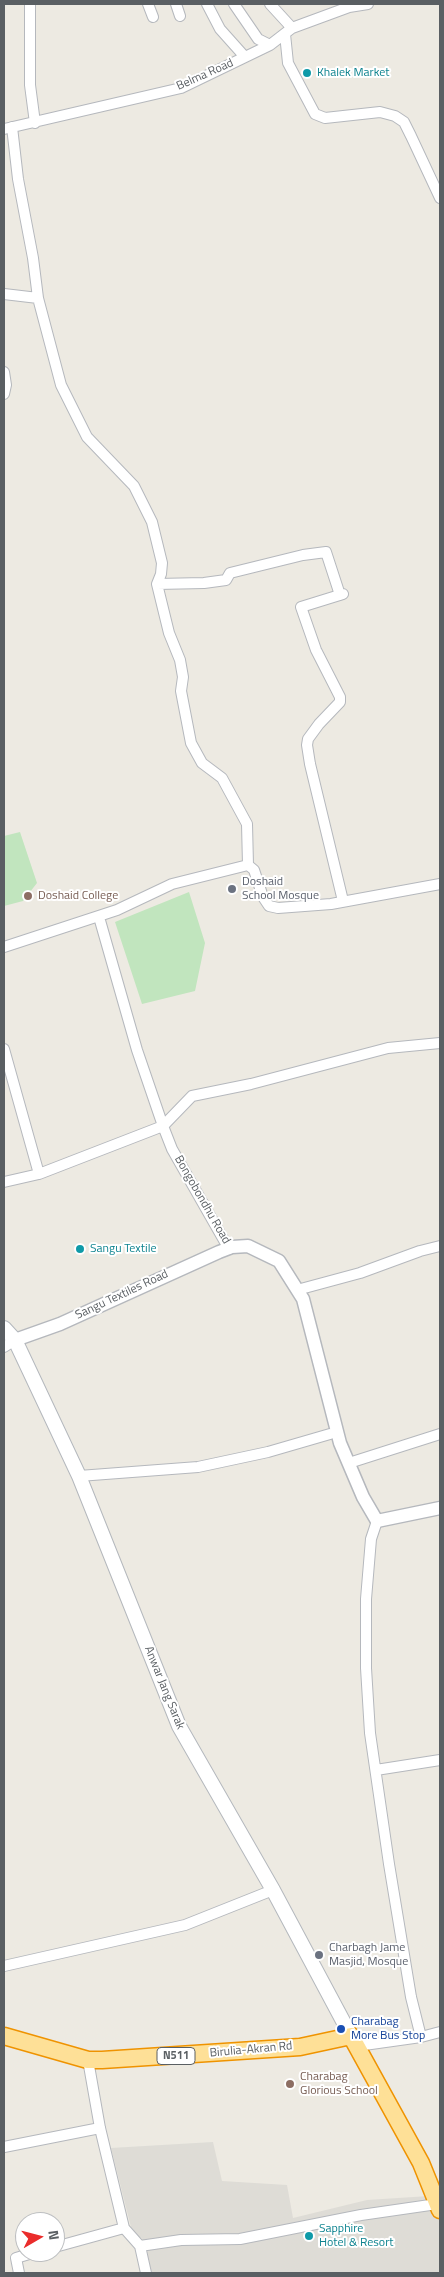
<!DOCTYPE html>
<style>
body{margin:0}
#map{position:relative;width:444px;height:2277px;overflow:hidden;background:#edeae2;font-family:"Titillium Web",sans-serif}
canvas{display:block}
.frame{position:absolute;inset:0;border:5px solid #5a5f63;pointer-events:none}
.north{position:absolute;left:15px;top:2212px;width:50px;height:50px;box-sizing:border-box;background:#fff;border:1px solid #bdbfc1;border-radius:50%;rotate:82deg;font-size:14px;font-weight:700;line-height:20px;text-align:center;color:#5a5f63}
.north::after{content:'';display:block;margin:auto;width:18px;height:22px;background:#ea2c2b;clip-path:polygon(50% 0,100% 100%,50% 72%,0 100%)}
</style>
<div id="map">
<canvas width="444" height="2277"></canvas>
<div class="frame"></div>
<div class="north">N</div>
</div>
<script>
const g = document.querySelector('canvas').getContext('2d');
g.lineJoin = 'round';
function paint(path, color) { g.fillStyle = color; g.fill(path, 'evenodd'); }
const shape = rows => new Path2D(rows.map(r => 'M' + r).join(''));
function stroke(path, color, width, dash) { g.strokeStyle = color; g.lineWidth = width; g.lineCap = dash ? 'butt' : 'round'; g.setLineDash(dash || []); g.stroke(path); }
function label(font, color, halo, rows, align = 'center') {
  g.font = font + ' "Titillium Web",sans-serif'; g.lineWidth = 4; g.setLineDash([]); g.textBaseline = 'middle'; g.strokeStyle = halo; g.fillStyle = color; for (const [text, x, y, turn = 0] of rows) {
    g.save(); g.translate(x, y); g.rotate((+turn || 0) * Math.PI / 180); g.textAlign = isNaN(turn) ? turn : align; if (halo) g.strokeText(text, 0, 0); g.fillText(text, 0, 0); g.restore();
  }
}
paint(shape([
 [213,2142,222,2181,287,2185,293,2218,367,2200,429,2196,440,2217,440,2273,152,2273,142,2238,133,2235,111,2148]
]), '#dedcd6');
paint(shape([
 [20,832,37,883,23,901,4,906,4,836],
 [189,892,205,943,195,991,142,1004,115,922]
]), '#c1e5be');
const minor = shape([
 [30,4,30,85,35,123],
 [148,4,153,17],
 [176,4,180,16],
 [207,4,220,29,245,57],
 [234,4,258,39,270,45],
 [270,4,292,28],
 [285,34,288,63,315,114,325,118,380,112,395,116,404,122,411,136,440,198],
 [12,127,18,179,33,258,38,298,61,385,87,437,134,486,152,522,162,563,161,574,157,584,169,633,180,660,183,677,181,691,191,743,202,763,222,778,247,824,248,865],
 [4,129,181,88,270,45,292,28,349,7,368,4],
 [4,294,38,298],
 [4,372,6,385,4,394],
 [157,584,204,583,226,580,230,573,303,555,326,552,340,595],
 [248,865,254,870,263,897,269,906,278,908,331,904,440,884],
 [343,901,310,764,307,745,308,739,319,724,340,702,340,697,316,650,301,607,343,594],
 [99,917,137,1050,163,1126,172,1149,229,1249],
 [4,947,117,910,172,884,248,865],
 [4,1049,39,1174],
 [4,1182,39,1174,163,1126,192,1096,251,1084,388,1048,440,1043],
 [297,1290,360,1273,420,1251,440,1246],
 [4,1347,15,1340],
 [349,1463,440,1434],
 [79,1476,198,1467,268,1452,330,1434],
 [377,1521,371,1539,366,1599,366,1668,370,1733,389,1864,411,1997,421,2037],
 [376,1770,440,1760],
 [4,1966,185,1925,273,1890],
 [357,2046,421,2037,440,2032],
 [88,2060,100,2128,124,2228,140,2246,146,2273],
 [4,2147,100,2128],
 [140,2246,181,2240,240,2239,361,2215,437,2204],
 [55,2247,124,2228],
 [19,2273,16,2258,36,2252]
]);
const tertiary = shape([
 [15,1340,60,1324,219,1252,232,1247,248,1246,279,1261,303,1299,340,1443,363,1497,377,1521,440,1508]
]);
const secondary = shape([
 [4,1328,15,1340,79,1476,179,1726,273,1890,351,2036]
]);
const trunk = shape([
 [4,2036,88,2060,102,2060,300,2047,351,2036,421,2163,440,2210]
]);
stroke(minor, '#b5b8bd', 12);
stroke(tertiary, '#b5b8bd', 15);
stroke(secondary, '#b4b8bd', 16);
stroke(trunk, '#ef9300', 19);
stroke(minor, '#fff', 10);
stroke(tertiary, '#fff', 12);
stroke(secondary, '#fff', 14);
stroke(trunk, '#fee097', 16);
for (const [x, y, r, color] of [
 [307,73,5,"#0f9aa8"],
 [232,889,5,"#6b7280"],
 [28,896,5,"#8d6e63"],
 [80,1249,5,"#0f9aa8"],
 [319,1955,5,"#6b7280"],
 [341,2029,5,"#1a4fb4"],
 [290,2084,5,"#8d6e63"],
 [309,2236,5,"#0f9aa8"]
]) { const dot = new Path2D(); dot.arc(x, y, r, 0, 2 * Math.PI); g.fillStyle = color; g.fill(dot); stroke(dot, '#fff', 2); }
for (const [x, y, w] of [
 [176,2056,38]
]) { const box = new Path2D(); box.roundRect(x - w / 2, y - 8.5, w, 17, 4); g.fillStyle = '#fff'; g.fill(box); stroke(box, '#5a5f63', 1); }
label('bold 11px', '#5a5f63', null, [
 ["N511",176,2056]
]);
label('12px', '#0d838f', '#fff', [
 ["Khalek Market",317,73],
 ["Sangu Textile",90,1249],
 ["Sapphire",319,2229],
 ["Hotel & Resort",319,2243]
], 'left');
label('12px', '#5a5f63', '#fff', [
 ["Belma Road",205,75,-24],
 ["Bongobondhu Road",202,1200,60],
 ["Sangu Textiles Road",122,1295,-25],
 ["Anwar Jang Sarak",164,1688,68],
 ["Birulia-Akran Rd",251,2050,-5]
]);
label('12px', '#5b616d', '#fff', [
 ["Doshaid",242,882],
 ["School Mosque",242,896],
 ["Charbagh Jame",329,1948],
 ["Masjid, Mosque",329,1962]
], 'left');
label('12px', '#785e54', '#fff', [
 ["Doshaid College",38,896],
 ["Charabag",300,2077],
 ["Glorious School",300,2091]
], 'left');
label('12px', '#164399', '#fff', [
 ["Charabag",351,2022],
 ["More Bus Stop",351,2036]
], 'left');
</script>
